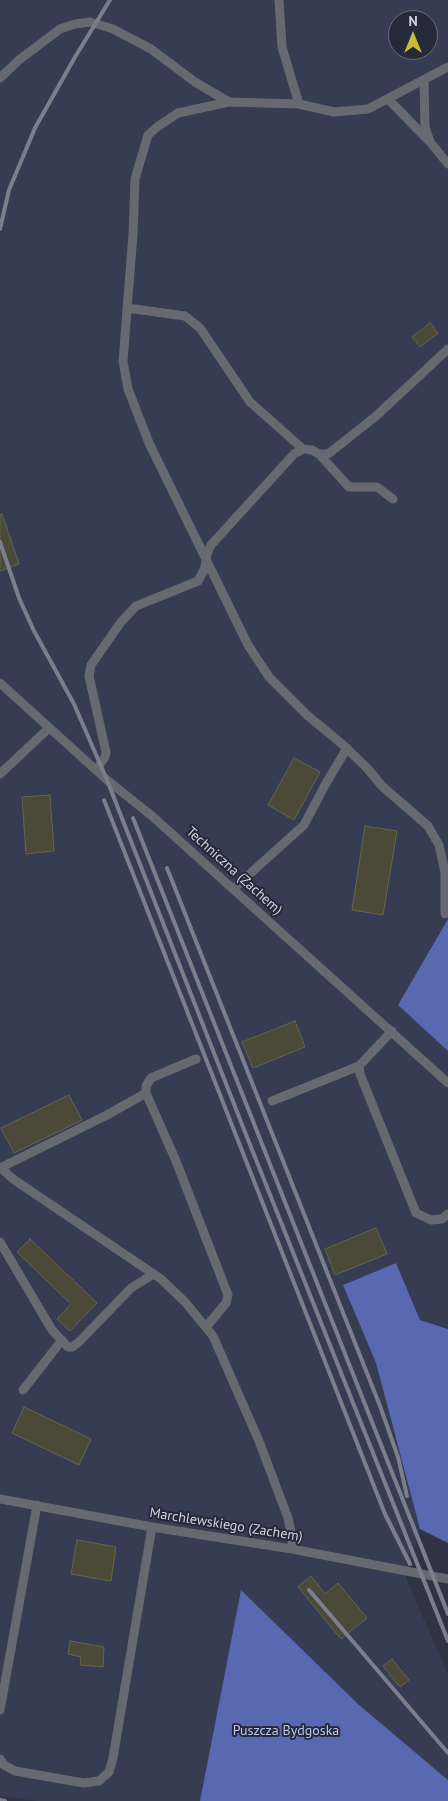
<!DOCTYPE html>
<style>
body{margin:0}
#map{position:relative;width:448px;height:1801px;overflow:hidden;background:#2f3444;font-family:"PT Sans",sans-serif}
canvas{display:block}
.north{position:absolute;left:388px;top:10px;width:50px;height:50px;box-sizing:border-box;background:#252939;border:1px solid #696d7b;border-radius:50%;rotate:0deg;font-size:14px;font-weight:700;line-height:20px;text-align:center;color:#d0d3de}
.north::after{content:'';display:block;margin:auto;width:18px;height:22px;background:#c9bb3b;clip-path:polygon(50% 0,100% 100%,50% 72%,0 100%)}
</style>
<div id="map">
<canvas width="448" height="1801"></canvas>
<div class="north">N</div>
</div>
<script>
const g = document.querySelector('canvas').getContext('2d');
g.lineJoin = 'round';
function paint(path, color) { g.fillStyle = color; g.fill(path, 'evenodd'); }
const shape = rows => new Path2D(rows.map(r => 'M' + r).join(''));
function stroke(path, color, width, dash) { g.strokeStyle = color; g.lineWidth = width; g.lineCap = dash ? 'butt' : 'round'; g.setLineDash(dash || []); g.stroke(path); }
function label(font, color, halo, rows, align = 'center') {
  g.font = font + ' "PT Sans",sans-serif'; g.lineWidth = 4; g.setLineDash([]); g.textBaseline = 'middle'; g.strokeStyle = halo; g.fillStyle = color; for (const [text, x, y, turn = 0] of rows) {
    g.save(); g.translate(x, y); g.rotate((+turn || 0) * Math.PI / 180); g.textAlign = isNaN(turn) ? turn : align; if (halo) g.strokeText(text, 0, 0); g.fillText(text, 0, 0); g.restore();
  }
}
paint(shape([
 [0,0,448,0,448,1329,420,1320,396,1263,343,1285,376,1363,420,1529,406,1578,448,1675,448,1780,358,1704,241,1590,200,1801,38,1801,0,1796],
 [398,20,428,20,428,50,398,50]
]), '#363c52');
paint(shape([
 [448,919,448,1051,398,1005],
 [396,1263,420,1320,448,1329,448,1543,420,1529,376,1363,343,1285],
 [241,1590,358,1704,448,1780,448,1801,200,1801]
]), '#5868b1');
const building = shape([
 [430,323,438,333,420,347,412,337,430,323],
 [0,514,2,514,19,564,0,571,0,514],
 [294,758,320,772,294,820,268,805,294,758],
 [50,795,54,851,26,854,22,797,50,795],
 [365,826,397,831,383,915,352,910,365,826],
 [295,1021,305,1047,253,1068,242,1042,295,1021],
 [69,1095,82,1120,14,1153,1,1128,69,1095],
 [376,1228,387,1254,335,1275,325,1249,376,1228],
 [30,1239,97,1303,70,1331,57,1319,71,1304,17,1252,30,1239],
 [24,1407,91,1439,79,1465,12,1433,24,1407],
 [77,1540,116,1547,111,1581,71,1574,77,1540],
 [311,1576,325,1594,338,1583,367,1618,341,1639,298,1587,311,1576],
 [70,1641,104,1647,103,1667,80,1665,81,1657,68,1654,70,1641],
 [392,1659,409,1680,400,1687,383,1666,392,1659]
]);
paint(building, '#4b4937');
stroke(building, '#666451', 1);
stroke(shape([
 [279,0,282,47,299,104],
 [0,78,19,60,60,29,75,24,90,22,113,29,151,49,195,82,229,102,299,104,334,112,368,109,448,67],
 [424,80,425,127,430,142,448,164],
 [388,99,428,140],
 [229,102,178,113,157,127,148,135,135,179,133,234,123,361,128,389,149,443,248,645,269,677,307,715,342,744,367,768,382,786,428,826,439,845,445,872,445,914],
 [127,308,185,316,200,328,250,402,303,449],
 [319,454,349,487,377,487,393,499],
 [0,683,107,780,152,816,448,1083],
 [96,770,105,757,106,752,89,676,91,665,121,622,136,606,198,581,205,568,207,554,211,545,294,454,303,449,312,450,319,454,328,454,375,417,448,349],
 [0,774,49,728],
 [233,889,304,825,325,785,347,748],
 [392,1031,359,1066,360,1074,416,1213,431,1220,442,1219,448,1214],
 [146,1093,176,1161,228,1295,226,1303,206,1327],
 [272,1101,359,1066],
 [0,1167,13,1179,161,1279,185,1302,213,1336,259,1441,288,1518,292,1538,292,1549],
 [0,1168,107,1115,146,1093,146,1086,151,1078,196,1059],
 [0,1242,52,1330,68,1347,72,1347,79,1342,131,1288,152,1275],
 [23,1390,62,1340],
 [0,1499,152,1527,292,1549,448,1579],
 [0,1710,37,1505],
 [0,1759,4,1765,15,1771,84,1783,99,1781,109,1772,113,1758,152,1527]
]), '#676971', 9);
stroke(shape([
 [0,229,9,190,35,128,75,57,110,0],
 [0,542,19,598,34,631,74,704,107,780,243,1127,448,1641],
 [104,800,385,1514,410,1564],
 [133,818,448,1614],
 [167,868,380,1406,398,1457,407,1496],
 [309,1590,448,1753],
 [0,1800,5,1801]
]), '#7b7f8c', 4);
label('14px', '#d0d3de', '#252939', [
 ["Techniczna (Zachem)",234,871,42],
 ["Marchlewskiego (Zachem)",226,1525,9]
]);
label('14px', '#bbc7f0', '#252939', [
 ["Puszcza Bydgoska",286,1731]
]);
</script>
